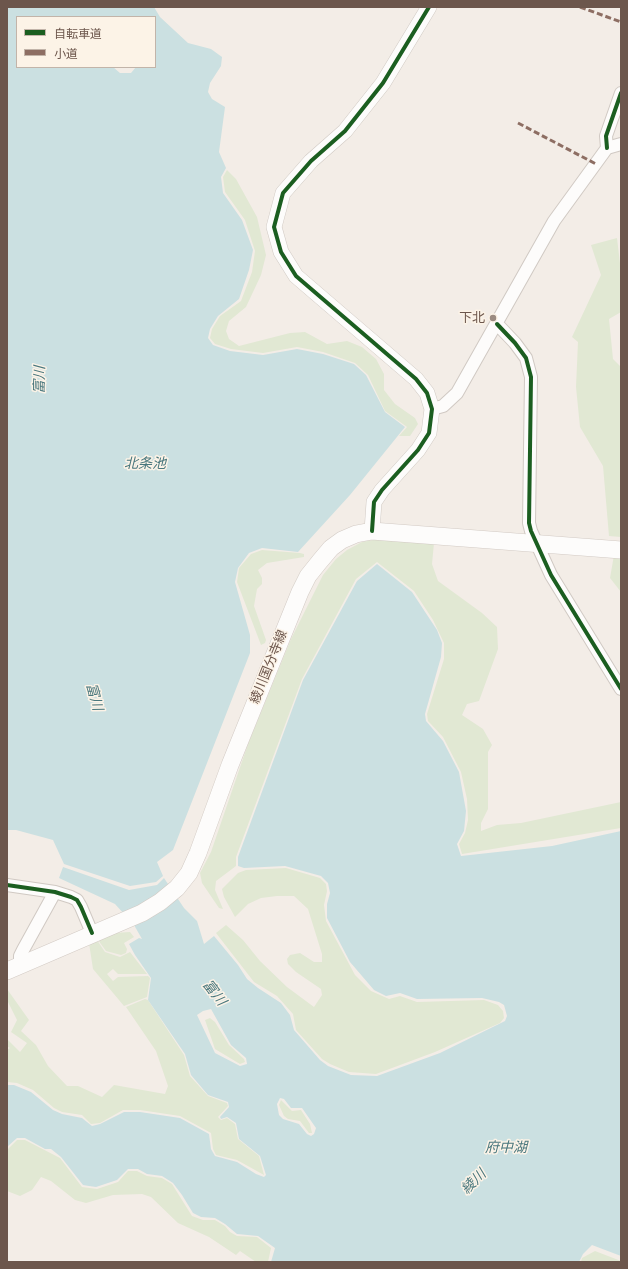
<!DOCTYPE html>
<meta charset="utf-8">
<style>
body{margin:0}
#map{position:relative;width:628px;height:1269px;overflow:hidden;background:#f3ede7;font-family:"Fira Sans","Noto Sans JP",sans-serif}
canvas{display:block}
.frame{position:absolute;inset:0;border:8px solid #6c564c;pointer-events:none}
.legend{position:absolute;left:16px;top:16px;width:140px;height:52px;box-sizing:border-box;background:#fcf3e7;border:1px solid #c2b4a9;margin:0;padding:5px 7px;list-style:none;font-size:12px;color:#6c564c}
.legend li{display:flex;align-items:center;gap:8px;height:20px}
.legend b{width:20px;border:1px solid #c2b4a9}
</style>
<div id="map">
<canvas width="628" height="1269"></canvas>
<div class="frame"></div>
<ul class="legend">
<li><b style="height:5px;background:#1b5e20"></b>自転車道</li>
<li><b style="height:5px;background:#8d6e63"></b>小道</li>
</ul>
</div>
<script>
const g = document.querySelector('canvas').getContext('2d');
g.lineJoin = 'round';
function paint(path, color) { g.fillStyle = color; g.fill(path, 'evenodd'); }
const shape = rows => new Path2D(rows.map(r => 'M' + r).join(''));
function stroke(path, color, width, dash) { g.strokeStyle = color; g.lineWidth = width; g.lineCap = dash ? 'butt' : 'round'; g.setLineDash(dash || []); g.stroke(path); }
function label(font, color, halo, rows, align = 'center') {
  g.font = font + ' "Fira Sans","Noto Sans JP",sans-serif'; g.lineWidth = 3; g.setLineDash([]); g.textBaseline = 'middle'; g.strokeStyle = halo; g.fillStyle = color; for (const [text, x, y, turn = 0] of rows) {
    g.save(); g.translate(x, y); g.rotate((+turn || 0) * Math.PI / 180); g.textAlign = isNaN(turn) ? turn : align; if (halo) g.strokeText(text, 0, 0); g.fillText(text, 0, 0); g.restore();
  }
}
paint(shape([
 [227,170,236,179,257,217,266,255,261,275,246,307,229,321,226,331,229,339,239,346,290,333,305,332,327,344,347,341,362,347,376,359,384,374,384,390,395,404,415,418,418,424,410,436,399,436,407,427,385,411,368,375,355,363,323,352,297,347,263,353,231,349,215,344,210,338,212,329,220,316,241,301,252,272,255,251,245,220,225,192,223,177],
 [617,238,621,272,621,312,609,319,613,359,621,367,621,537,609,536,603,466,580,427,576,387,578,342,572,337,601,275,591,245],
 [378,539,434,543,432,564,438,581,482,613,497,627,498,649,479,701,467,704,462,715,483,729,492,745,488,752,488,809,481,823,481,831,497,825,521,823,621,802,621,828,462,854,459,844,465,833,468,820,467,799,461,772,443,737,428,721,427,714,444,659,444,643,433,620,414,591,377,562,356,579,302,679,236,857,236,866,216,881,215,890,223,909,219,908,202,883,200,873,211,852,248,744,291,639,323,575,336,559,347,550,362,542],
 [262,550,300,553,304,554,304,557,267,563,258,570,262,578,262,584,257,589,254,606,266,640,265,643,261,645,237,582,239,568,251,554],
 [614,555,621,556,621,592,610,578],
 [286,868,320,878,326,884,327,891,324,905,326,921,355,975,371,991,389,999,400,996,417,1002,484,1000,498,1005,503,1011,504,1018,500,1023,435,1052,376,1074,349,1072,330,1064,322,1059,296,1030,293,1014,277,996,254,982,216,933,226,925,243,940,260,961,287,987,314,1007,322,995,321,989,296,972,288,964,287,959,290,955,300,953,314,962,322,962,322,954,308,909,294,896,277,896,261,898,248,904,235,917,224,897,222,889,238,873,246,870],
 [130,932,134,937,124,943,127,949,126,953,121,955,106,951,98,940,114,933],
 [97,940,105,952,120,957,130,952,147,974,118,974,113,969,107,974,113,981,118,977,148,976,150,978,147,997,124,1006,93,969,89,943],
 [7,989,29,1020,21,1031,36,1045,48,1066,67,1086,78,1086,102,1097,114,1085,165,1094,168,1086,156,1051,126,1007,145,999,148,1000,184,1055,190,1076,208,1096,227,1103,228,1106,218,1117,221,1120,227,1118,235,1124,238,1139,259,1156,264,1175,237,1160,216,1155,213,1149,211,1133,180,1116,140,1110,123,1110,100,1123,91,1124,82,1115,62,1112,54,1108,33,1090,17,1083,7,1082,7,1050,10,1048,7,1046,7,1039,20,1052,27,1043,11,1032,17,1020,7,1000],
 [210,1018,215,1022,229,1045,244,1059,245,1062,240,1064,215,1049,205,1020],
 [281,1100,292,1111,301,1110,310,1124,312,1133,309,1133,300,1121,288,1119,284,1116,279,1105],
 [17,1140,25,1140,60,1158,82,1187,97,1189,118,1182,128,1171,137,1171,147,1176,162,1178,172,1184,192,1216,203,1220,215,1220,225,1226,230,1232,237,1236,257,1237,271,1248,268,1262,256,1262,240,1251,236,1255,209,1237,178,1223,151,1197,142,1194,113,1195,86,1203,75,1200,51,1181,41,1177,32,1190,20,1196,7,1191,7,1150],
 [595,1251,621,1261,621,1262,581,1262,582,1258]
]), '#e1e8d3');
paint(shape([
 [7,7,154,7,160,17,188,43,211,49,222,57,221,66,210,83,208,92,212,99,225,107,219,152,226,168,221,177,223,193,242,220,253,250,249,270,239,299,218,316,210,329,208,338,213,345,230,351,263,355,297,349,323,354,354,364,366,375,385,412,405,427,350,495,298,552,262,548,249,553,238,568,235,582,250,635,250,653,173,850,157,862,163,876,156,882,130,886,64,864,53,840,16,830,7,830],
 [17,17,155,17,155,67,136,67,131,73,120,73,113,67,17,67],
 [377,564,412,592,437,630,442,643,441,657,425,714,426,721,443,741,459,772,466,811,464,831,457,844,461,856,552,846,621,831,621,1256,592,1245,583,1254,579,1262,271,1262,275,1248,258,1236,237,1234,225,1224,215,1218,201,1217,193,1213,182,1195,173,1183,162,1176,147,1174,138,1169,128,1169,117,1180,96,1187,89,1186,83,1185,61,1157,51,1149,45,1149,25,1138,17,1138,7,1147,7,1085,14,1085,31,1092,53,1110,62,1114,82,1118,92,1126,100,1124,124,1112,140,1112,180,1118,209,1134,211,1149,215,1156,237,1162,256,1174,264,1177,266,1175,260,1156,239,1139,236,1123,227,1117,221,1119,220,1117,229,1107,228,1102,208,1095,191,1075,185,1054,148,1000,151,978,135,955,129,944,139,938,142,939,134,925,115,904,59,878,63,867,129,890,157,885,164,878,184,908,197,921,204,944,214,936,238,965,247,979,258,988,281,1003,290,1015,294,1030,320,1060,328,1066,351,1075,377,1076,440,1053,505,1021,507,1016,504,1005,499,1002,482,998,417,999,400,993,386,996,374,990,350,962,327,918,327,904,330,893,328,883,321,876,285,866,244,868,238,866,238,857,303,680,357,581],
 [211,1009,231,1045,246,1058,247,1064,240,1066,215,1053,197,1015,203,1011],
 [280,1098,284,1099,291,1108,302,1108,316,1128,314,1134,311,1136,307,1134,299,1124,283,1119,279,1115,277,1104]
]), '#cbe0e1');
const minor = shape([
 [607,148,606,136,621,93],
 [497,324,515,343,526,358,531,377,529,523,531,531,551,575,621,689],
 [432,409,443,406,457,393,554,221,607,148,621,144],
 [7,885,55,892,71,897,77,900,81,907,92,933],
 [20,964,20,956,23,950,55,892]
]);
const tertiary = shape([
 [372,531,374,502,382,490,418,450,429,433,432,409,427,393,416,379,296,276,281,252,274,227,283,193,311,161,345,131,383,83,429,7]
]);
const secondary = shape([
 [7,971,142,913,160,902,177,888,189,873,198,853,230,765,300,592,308,576,320,561,331,548,342,540,356,534,372,531,621,550]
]);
stroke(minor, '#d0c9c3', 14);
stroke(tertiary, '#d0c9c3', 16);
stroke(secondary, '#d2cac4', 18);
stroke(minor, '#fdfcfb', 12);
stroke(tertiary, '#fdfcfb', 15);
stroke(secondary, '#fdfcfb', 17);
stroke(shape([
 [580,7,621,22],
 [518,123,596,164]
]), '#8d6e63', 3, [6, 3]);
stroke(shape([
 [607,148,606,136,621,93],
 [497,324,515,343,526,358,531,377,529,523,531,531,551,575,621,689],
 [372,531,374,502,382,490,418,450,429,433,432,409,427,393,416,379,296,276,281,252,274,227,283,193,311,161,345,131,383,83,429,7],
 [7,885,55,892,71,897,77,900,81,907,92,933]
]), '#1b5e20', 4);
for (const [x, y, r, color] of [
 [493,318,4,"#9b8b82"]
]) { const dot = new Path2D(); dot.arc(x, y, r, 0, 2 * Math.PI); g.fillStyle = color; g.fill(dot); stroke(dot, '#fcf3e7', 1.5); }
label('13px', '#6c564c', '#fcf3e7', [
 ["下北",485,318]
], 'right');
label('13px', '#6c564c', '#fcf3e7', [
 ["綾川国分寺線",269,667,-68]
]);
label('italic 14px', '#49777d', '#fcf3e7', [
 ["富川",40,380,-89],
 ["北条池",145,464],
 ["富川",94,697,75],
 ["富川",214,993,52],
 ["府中湖",506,1148],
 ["綾川",474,1182,-45]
]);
</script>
